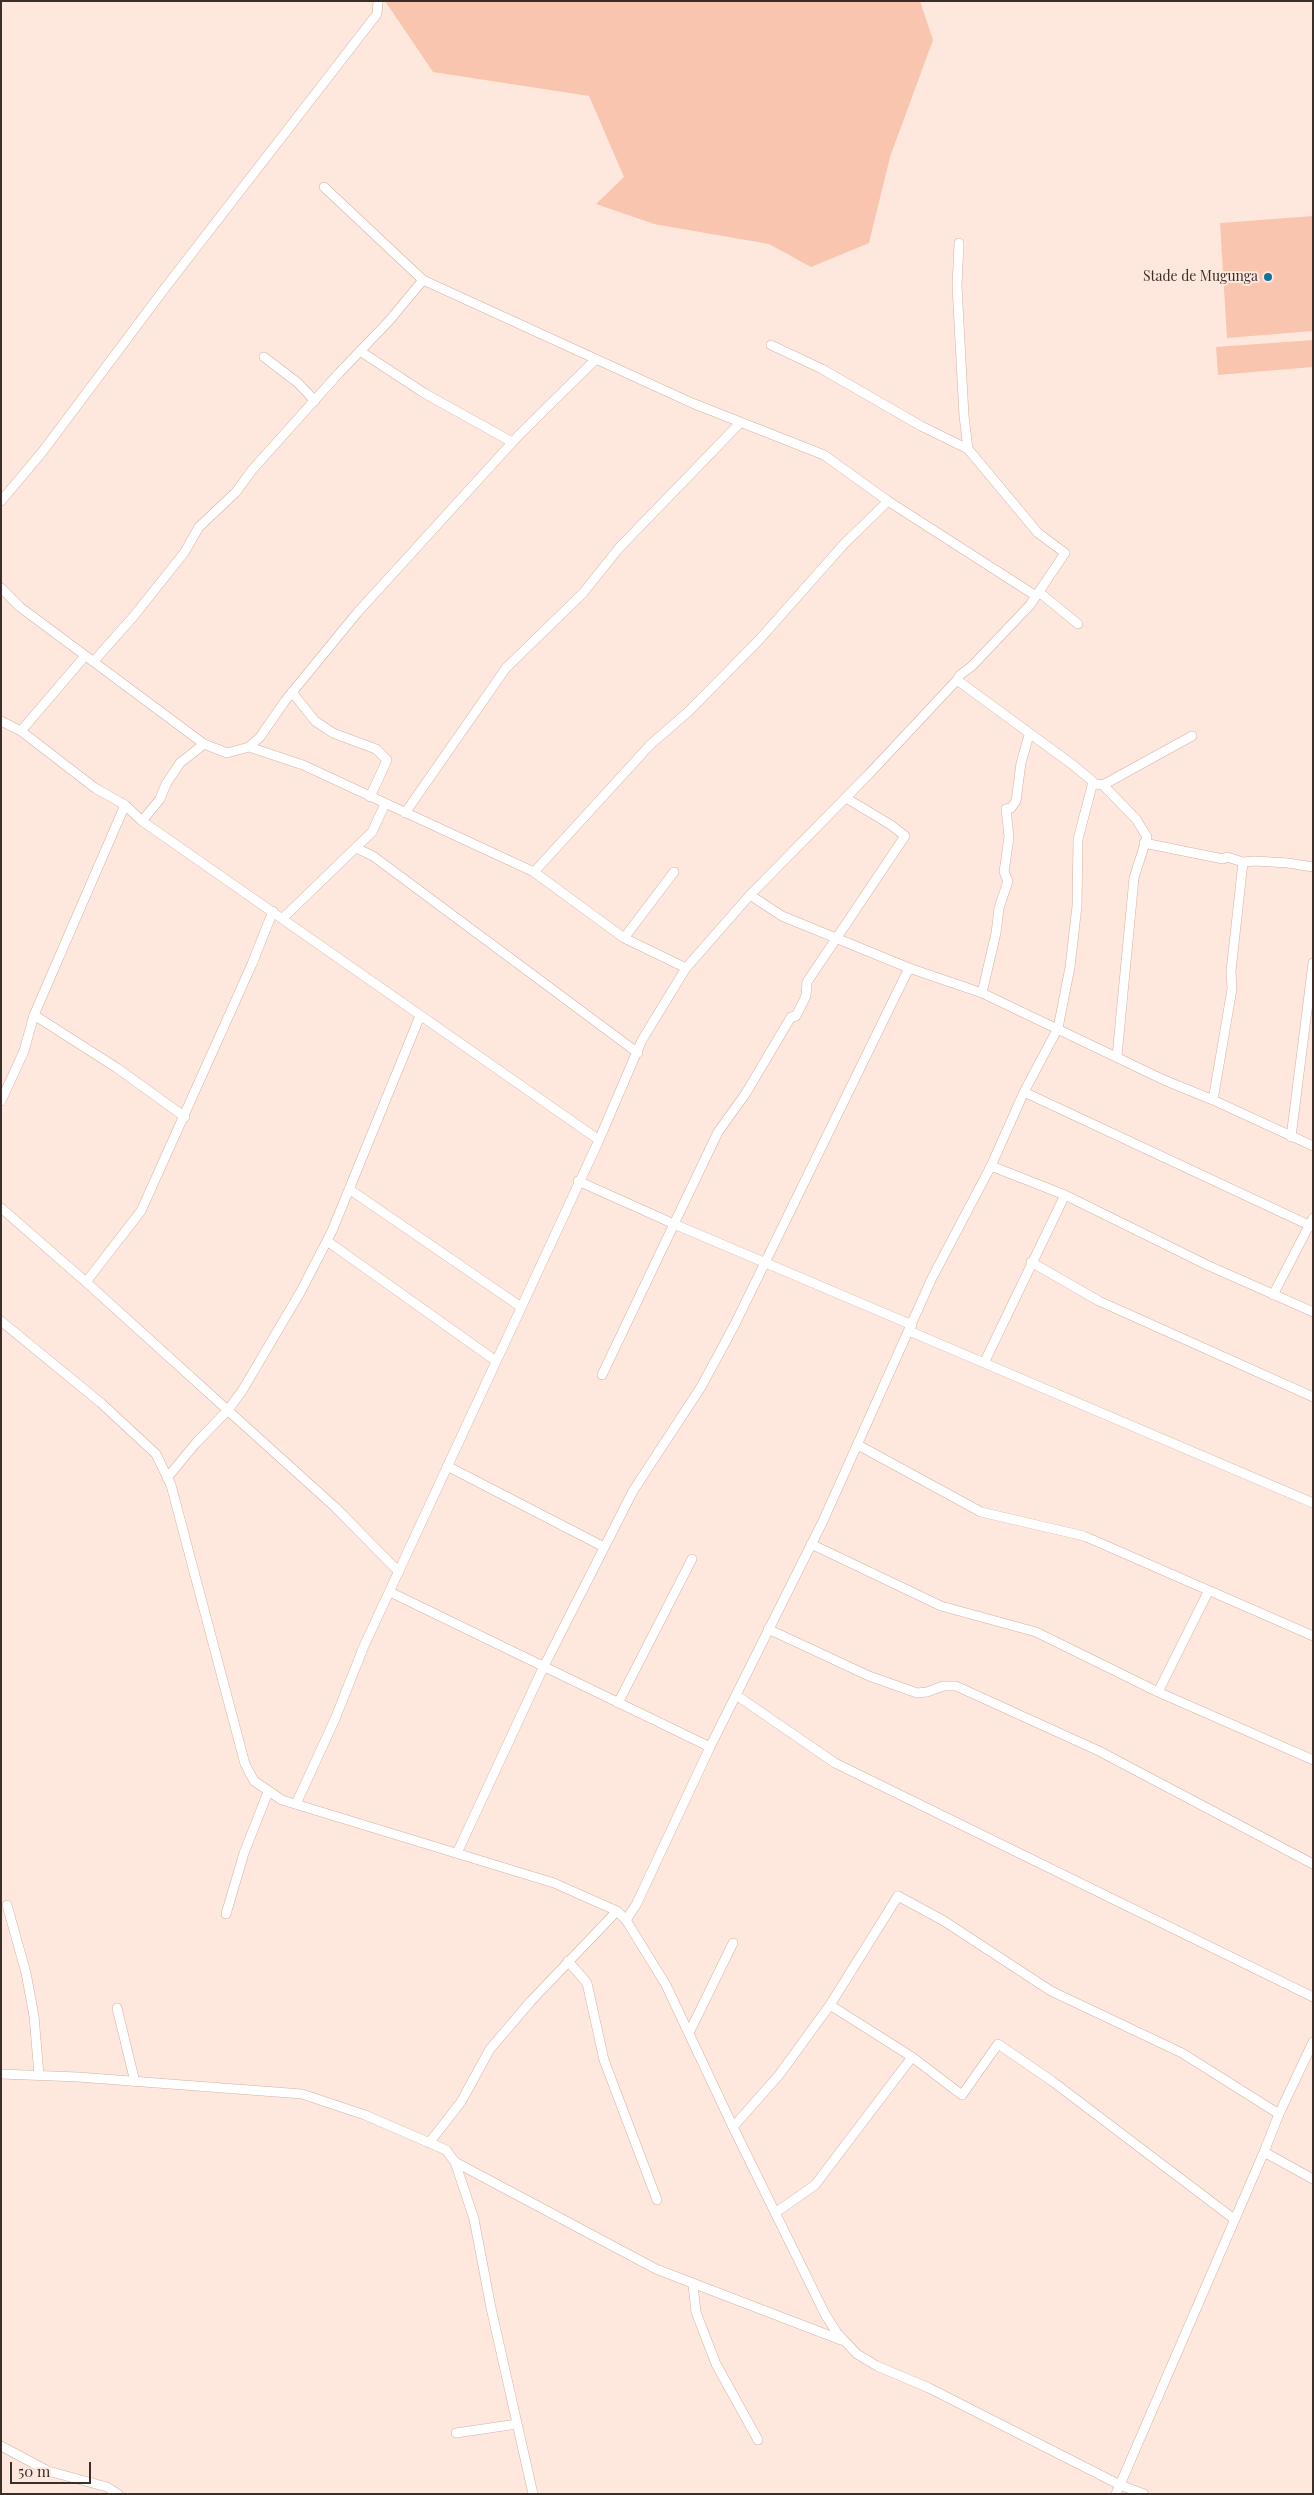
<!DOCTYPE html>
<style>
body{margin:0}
#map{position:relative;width:1314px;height:2495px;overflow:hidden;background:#fee8de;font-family:"Playfair Display",serif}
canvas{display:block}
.frame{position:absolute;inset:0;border:2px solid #3b2e28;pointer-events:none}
.scale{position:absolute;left:10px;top:2462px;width:81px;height:22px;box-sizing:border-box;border:2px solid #3b2e28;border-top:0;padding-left:6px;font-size:15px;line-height:18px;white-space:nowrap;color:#3b2e28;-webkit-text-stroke:4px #fee8de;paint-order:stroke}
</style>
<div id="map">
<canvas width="1314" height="2495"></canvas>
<div class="frame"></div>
<div class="scale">50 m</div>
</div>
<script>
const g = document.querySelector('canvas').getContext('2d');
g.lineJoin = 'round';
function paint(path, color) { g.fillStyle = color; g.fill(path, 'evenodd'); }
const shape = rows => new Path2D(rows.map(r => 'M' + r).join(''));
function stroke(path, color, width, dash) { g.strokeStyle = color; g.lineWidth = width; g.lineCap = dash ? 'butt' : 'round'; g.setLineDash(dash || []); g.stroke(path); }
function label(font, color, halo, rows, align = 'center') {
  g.font = font + ' "Playfair Display",serif'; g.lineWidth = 4; g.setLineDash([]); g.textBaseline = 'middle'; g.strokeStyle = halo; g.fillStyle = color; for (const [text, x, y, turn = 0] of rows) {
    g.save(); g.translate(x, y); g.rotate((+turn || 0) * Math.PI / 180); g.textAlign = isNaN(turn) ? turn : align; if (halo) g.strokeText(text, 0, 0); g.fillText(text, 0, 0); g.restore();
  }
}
paint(shape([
 [385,1,920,1,933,40,890,157,869,243,811,267,769,244,654,224,596,204,624,177,589,96,433,72],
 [1313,216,1313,331,1227,338,1220,223],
 [1313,340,1313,367,1218,375,1216,347]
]), '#f9c5ae');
const minor = shape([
 [324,187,423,280,692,403,824,455,888,501,1036,596],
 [771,345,822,369,921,426,968,449],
 [360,351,424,393,512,442],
 [264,357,298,383,315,401],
 [1,501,43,451,165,288,377,14,378,1],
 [1,588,20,607,204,744,227,753,249,747,260,737,285,701,357,613,519,435,596,359],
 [1039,592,1078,624],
 [94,661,133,617,184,553,199,527,236,492,252,470,339,373,389,321,423,280],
 [957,680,1073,765,1096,784,1103,785,1136,819,1147,837,1134,878,1117,1056],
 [292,692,315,721,333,733,376,749,387,760,370,797],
 [1,721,21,731,95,788,125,805,142,821,599,1140],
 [21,731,85,656],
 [249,747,303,765,534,872,624,938,686,968],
 [1103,785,1192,736],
 [405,813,506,668,583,593,619,548,740,423],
 [142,821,160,799,166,784,180,763,204,744],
 [1144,843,1223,859,1227,857,1243,862,1255,861,1288,863,1313,867],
 [356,848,373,856,638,1053],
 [534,872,650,745,689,711,759,640,844,544,888,501],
 [750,895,782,916,909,968,982,993,1164,1080,1213,1100,1313,1146],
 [283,918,372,832,385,804],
 [624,938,674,872],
 [982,993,996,933,999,908,1008,881,1004,872,1009,837,1006,809,1011,808,1016,801,1021,763,1029,735],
 [34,1015,117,1068,185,1117],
 [1024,1092,1313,1227],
 [1213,1100,1232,989,1231,971,1243,862],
 [1,1101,24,1051,34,1015,125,805],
 [1291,1137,1313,963],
 [991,1166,1065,1195,1207,1265,1313,1312],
 [578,1181,674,1224,718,1132,746,1093,791,1017,796,1016,806,996,807,982,905,836,891,825,846,798],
 [349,1189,521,1307],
 [1,1208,86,1282,243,1424,336,1508,399,1572],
 [327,1241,496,1361],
 [1031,1262,1099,1301,1313,1397],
 [86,1282,141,1211,252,964,273,911],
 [1273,1295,1313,1218],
 [1,1321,101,1403,156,1454,171,1485,245,1764,254,1781,282,1800,554,1883,617,1911,626,1920,666,1985,733,2127,825,2314,837,2333,857,2354,877,2366,929,2388,1120,2485,1144,2494],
 [909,1331,1313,1503],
 [984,1363,1065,1195],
 [602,1375,674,1224,912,1325],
 [858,1445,981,1512,1084,1536,1313,1636],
 [447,1466,604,1547],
 [167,1478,196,1443,228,1410,242,1391,301,1291,332,1231,420,1016],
 [811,1544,941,1606,1036,1632,1158,1692,1313,1760],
 [390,1592,710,1747],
 [768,1629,869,1676,917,1693,927,1692,943,1686,956,1686,1099,1751,1313,1864],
 [1158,1692,1208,1592],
 [736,1695,835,1763,1313,1997],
 [618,1703,692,1559],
 [296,1804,335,1719,364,1646,599,1140,642,1040,686,968,750,895,869,774,957,680,960,675,972,666,1030,605,1065,553,1038,533,968,449,964,416,957,286,959,243],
 [457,1853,543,1668,633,1491,701,1387,734,1326,909,968],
 [7,1905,26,1973,34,2016,39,2075],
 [226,1914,244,1853,268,1792],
 [626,1920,636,1905,710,1747,823,1521,932,1278,991,1166,1024,1092,1058,1028,1070,967,1077,906,1078,839,1093,782],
 [568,1961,587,1983,604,2060,657,2200],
 [830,2005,912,2057,962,2095,998,2044,1052,2081,1234,2219],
 [117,2008,135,2082],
 [689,2033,733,1943],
 [1,2074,78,2077,302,2094,365,2115,446,2150,455,2162,474,2219,491,2308,533,2494],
 [733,2127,779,2075,830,2005,898,1896,944,1921,1051,1991,1182,2053,1279,2114],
 [429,2143,461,2102,490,2049,531,2001,617,1911],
 [1264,2152,1313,2179],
 [455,2162,656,2269,841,2340],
 [775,2213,815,2185,912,2057],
 [693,2285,696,2312,716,2364,758,2440],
 [456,2433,517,2424],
 [1,2446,48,2471,107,2487,118,2494],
 [1116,2494,1264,2152,1279,2114,1313,2042]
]);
stroke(minor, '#d3b1a1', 10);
stroke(minor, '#fff', 9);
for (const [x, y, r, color] of [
 [1268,277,5,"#0f73a0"]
]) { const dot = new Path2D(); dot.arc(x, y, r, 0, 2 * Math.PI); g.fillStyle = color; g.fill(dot); stroke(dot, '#fee8de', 2); }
label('14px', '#3b2e28', '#fee8de', [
 ["Stade de Mugunga",1258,277]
], 'right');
</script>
